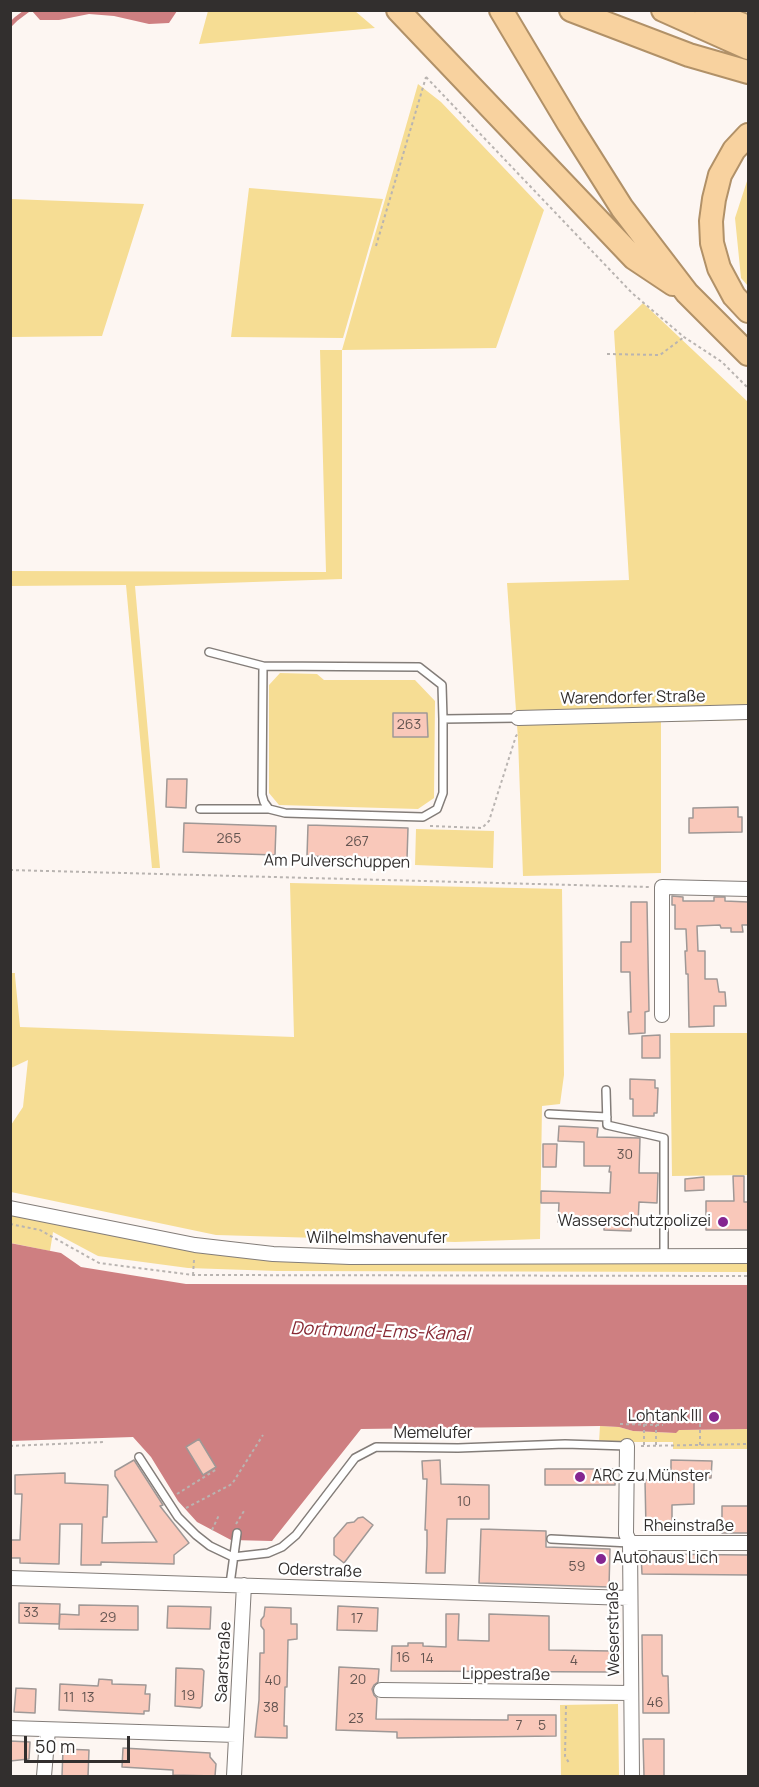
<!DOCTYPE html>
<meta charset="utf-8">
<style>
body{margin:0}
#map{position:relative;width:759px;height:1787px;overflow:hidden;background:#fdf6f2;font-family:Manrope,sans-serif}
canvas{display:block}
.frame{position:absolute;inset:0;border:12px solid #322f2e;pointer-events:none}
.scale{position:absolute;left:24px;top:1736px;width:106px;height:27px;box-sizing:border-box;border:3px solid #322f2e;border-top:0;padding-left:8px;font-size:18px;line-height:21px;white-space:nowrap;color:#322f2e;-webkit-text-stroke:4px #fff;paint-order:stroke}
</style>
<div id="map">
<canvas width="759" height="1787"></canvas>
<div class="frame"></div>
<div class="scale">50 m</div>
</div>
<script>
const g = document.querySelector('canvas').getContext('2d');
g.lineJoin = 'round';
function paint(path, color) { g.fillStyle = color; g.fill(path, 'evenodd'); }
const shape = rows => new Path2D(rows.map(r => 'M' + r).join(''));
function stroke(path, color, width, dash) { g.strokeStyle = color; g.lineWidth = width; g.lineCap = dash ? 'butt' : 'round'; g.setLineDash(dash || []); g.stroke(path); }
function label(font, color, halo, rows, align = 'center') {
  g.font = font + ' Manrope,sans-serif'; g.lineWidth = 4.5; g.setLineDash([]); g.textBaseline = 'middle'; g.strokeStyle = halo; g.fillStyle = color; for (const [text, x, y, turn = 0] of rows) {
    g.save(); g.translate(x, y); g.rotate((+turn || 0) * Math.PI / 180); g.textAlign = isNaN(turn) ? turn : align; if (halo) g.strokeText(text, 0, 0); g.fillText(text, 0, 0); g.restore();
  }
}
paint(shape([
 [208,11,355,11,375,28,199,44],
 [418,84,441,102,544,210,496,348,342,350,342,579,135,586,160,868,152,868,126,585,11,586,11,571,326,572,320,350,342,350],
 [748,178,748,286,741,278,735,218],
 [249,188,383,199,343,338,231,337],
 [11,199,144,204,102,336,11,337],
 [643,303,748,402,748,720,661,722,661,873,523,876,518,739,507,583,629,580,614,331],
 [280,673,317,674,324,680,415,680,435,701,434,798,418,809,279,805,269,793,269,685],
 [416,829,494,831,493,868,415,865],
 [290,883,562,889,564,1075,560,1104,542,1106,540,1239,455,1242,216,1235,11,1192,11,1125,23,1107,28,1060,11,1068,11,973,15,973,15,976,20,1027,294,1037],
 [670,1033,748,1033,748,1175,672,1176],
 [11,1215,191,1251,748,1264,748,1272,277,1271,188,1268,98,1256,53,1232,50,1251,11,1243],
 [600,1426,619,1427,633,1431,675,1433,678,1430,748,1429,748,1452,748,1449,673,1449,673,1442,599,1442],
 [618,1704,619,1776,561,1776,560,1705]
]), '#f6dd94');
paint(shape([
 [32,11,177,11,169,23,149,24,114,16,89,14,59,20,40,20],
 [10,1243,61,1253,81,1267,186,1284,748,1285,748,1429,679,1430,676,1433,633,1431,619,1427,600,1426,361,1429,272,1541,231,1540,197,1522,178,1501,151,1457,133,1437,11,1441]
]), '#ce7f81');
stroke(shape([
 [10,25,16,19,28,10]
]), '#ce7f81', 4.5);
const building = shape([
 [393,713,427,713,428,737,393,737,393,713],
 [167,779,187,779,186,808,166,807,167,779],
 [738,807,738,817,742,817,742,832,689,833,689,818,693,818,693,808,738,807],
 [184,823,276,826,275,855,183,852,184,823],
 [308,825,408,828,407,859,307,856,308,825],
 [672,896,683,897,683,901,714,901,714,897,725,897,725,901,748,902,748,925,742,925,743,932,731,932,731,928,721,928,720,925,697,926,698,951,705,951,705,979,717,979,719,992,725,992,726,1006,714,1006,714,1026,689,1027,688,974,686,974,685,951,687,951,686,929,675,929,675,905,672,905,672,896],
 [631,902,647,902,649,1011,645,1012,645,1033,629,1034,628,1012,631,1012,630,972,621,972,621,942,631,942,631,902],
 [660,1035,660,1058,642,1058,642,1036,660,1035],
 [630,1079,655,1080,655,1088,658,1088,657,1113,654,1113,654,1116,633,1116,633,1099,630,1099,630,1079],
 [559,1126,598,1128,597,1137,640,1138,639,1173,658,1173,657,1203,639,1202,638,1224,632,1224,631,1231,604,1230,604,1224,558,1222,559,1203,541,1203,541,1191,610,1193,611,1172,609,1172,610,1166,584,1166,584,1142,558,1141,559,1126],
 [543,1144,557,1144,556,1167,543,1167,543,1144],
 [733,1176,744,1176,744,1202,748,1202,748,1230,706,1230,706,1201,734,1201,733,1176],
 [704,1177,704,1190,685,1191,685,1179,704,1177],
 [199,1439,216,1467,203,1475,186,1447,199,1439],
 [134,1460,163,1505,160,1506,189,1543,174,1555,174,1564,101,1562,101,1565,81,1565,82,1524,60,1524,59,1564,20,1563,20,1558,10,1558,10,1540,20,1540,22,1494,15,1494,15,1475,65,1473,65,1483,108,1485,107,1517,103,1517,102,1543,157,1542,115,1476,115,1471,134,1460],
 [440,1460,441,1484,489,1485,489,1519,447,1519,445,1573,426,1573,427,1545,427,1530,425,1530,427,1479,423,1479,422,1461,440,1460],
 [671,1460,712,1461,711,1478,694,1478,694,1504,672,1505,672,1529,646,1529,645,1480,671,1480,671,1460],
 [545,1469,615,1469,615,1485,545,1485,545,1469],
 [722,1506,748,1506,748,1533,722,1533,722,1506],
 [363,1517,373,1525,344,1563,334,1555,334,1538,347,1523,354,1522,358,1518,363,1517],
 [481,1529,546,1531,546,1547,610,1549,609,1587,479,1583,481,1529],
 [641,1554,748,1555,748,1575,642,1574,641,1554],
 [19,1603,60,1604,59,1624,19,1623,19,1603],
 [79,1605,138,1606,138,1630,59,1629,60,1614,79,1615,79,1605],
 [168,1606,211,1607,210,1629,167,1628,168,1606],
 [338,1606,378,1608,377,1631,337,1630,338,1606],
 [265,1607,291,1608,291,1624,297,1624,297,1639,288,1640,287,1687,285,1687,284,1726,287,1726,287,1738,255,1737,259,1700,260,1653,264,1653,264,1630,261,1626,261,1620,264,1616,265,1607],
 [446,1614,459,1614,458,1640,489,1641,489,1614,549,1616,549,1650,611,1651,611,1672,391,1671,392,1646,408,1646,408,1643,423,1643,423,1646,446,1647,446,1614],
 [642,1635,662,1635,662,1673,663,1676,668,1676,669,1713,643,1713,642,1635],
 [339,1667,379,1669,378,1682,374,1685,372,1689,374,1695,377,1698,376,1719,508,1720,508,1715,556,1715,556,1736,397,1738,397,1732,336,1730,339,1667],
 [176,1668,202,1669,204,1671,202,1706,200,1708,175,1706,176,1668],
 [99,1679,112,1680,112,1684,146,1685,145,1694,150,1694,149,1711,144,1711,144,1714,59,1710,60,1684,98,1686,99,1679],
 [16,1688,36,1689,35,1713,14,1712,16,1688],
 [643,1739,664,1739,664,1776,644,1776,643,1739],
 [10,1741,30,1742,29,1759,10,1761,10,1741],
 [123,1748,210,1753,210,1757,216,1764,215,1776,173,1775,173,1770,122,1767,123,1748],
 [63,1749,89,1750,88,1776,62,1776,63,1749]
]);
paint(building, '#f9c8ba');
stroke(building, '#9f9896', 1.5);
const service = shape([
 [209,652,263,666],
 [443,719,443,793,437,809,423,817,285,813,269,809,264,802,262,795,263,666,419,667,442,685,443,719,518,718],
 [200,809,269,809],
 [606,1090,607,1125,664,1138,664,1256],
 [549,1114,607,1117],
 [139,1457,178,1517,196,1535,210,1546,233,1557,268,1553,282,1547,296,1535,355,1458,376,1447,458,1448,565,1444,627,1446],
 [551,1539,630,1543],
 [230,1584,237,1533]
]);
const minor = shape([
 [518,718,748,712],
 [662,1015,662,887,748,889],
 [10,1208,195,1245,273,1254,350,1257,748,1256],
 [627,1446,626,1534,630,1543,632,1776],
 [630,1543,748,1543],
 [10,1578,629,1598],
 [381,1690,631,1693],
 [10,1728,236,1735],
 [44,1776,48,1730],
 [234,1776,244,1585]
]);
const trunk = shape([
 [398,10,634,258,673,284],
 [501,10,569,124,622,208,687,293,748,354],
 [571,10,689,55,748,72],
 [663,10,748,48],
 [706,10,748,27],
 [748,135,734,150,720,175,714,199,711,221,712,243,719,268,734,296,748,311]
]);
stroke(service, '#837d79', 10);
stroke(minor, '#837d79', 16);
stroke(trunk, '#b19168', 26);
stroke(shape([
 [426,77,632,293,684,337,722,362,748,388],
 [376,246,426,77],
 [607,354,660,355,684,337],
 [430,826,482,828,489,821,516,736,519,732],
 [10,870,649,887],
 [10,1224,40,1230,99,1263,193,1275,748,1276],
 [193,1275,194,1260],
 [620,1424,663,1425],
 [644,1445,644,1424],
 [656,1445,656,1425],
 [700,1445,700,1421],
 [10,1446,104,1442],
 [641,1446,748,1444],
 [177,1494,217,1469],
 [186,1508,232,1484,263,1435],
 [236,1524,244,1511],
 [212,1530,219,1515],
 [566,1706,565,1756,569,1763]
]), '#b9b4b1', 2, [3, 3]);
stroke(service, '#fff', 7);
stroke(minor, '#fff', 14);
stroke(trunk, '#f8d29f', 22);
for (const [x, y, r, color] of [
 [723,1222,6,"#852691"],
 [714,1417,6,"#852691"],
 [580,1477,6,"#852691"],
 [601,1559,6,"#852691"]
]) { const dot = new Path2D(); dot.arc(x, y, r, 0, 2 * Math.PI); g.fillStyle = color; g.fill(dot); stroke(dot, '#fff', 2); }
label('14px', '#645551', null, [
 ["263",409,725],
 ["265",229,839],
 ["267",357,842],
 ["30",625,1155],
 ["10",464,1502],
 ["59",577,1567],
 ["33",31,1613],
 ["29",108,1618],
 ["17",357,1619],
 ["16",403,1658],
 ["14",427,1659],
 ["4",574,1661],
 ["20",358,1680],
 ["40",273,1681],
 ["19",188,1696],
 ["11",69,1698],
 ["13",88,1698],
 ["46",655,1703],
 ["38",271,1708],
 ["23",356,1719],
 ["7",519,1726],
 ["5",542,1726]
]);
label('16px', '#322f2e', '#fff', [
 ["Warendorfer Straße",633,698,-1],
 ["Am Pulverschuppen",337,862,1],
 ["Wilhelmshavenufer",377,1239],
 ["Memelufer",433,1434],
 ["Rheinstraße",689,1527],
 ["Oderstraße",320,1571,2],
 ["Weserstraße",614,1629,-91],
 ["Saarstraße",224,1662,-87],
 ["Lippestraße",506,1675,1]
]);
label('16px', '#322f2e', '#fff', [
 ["Wasserschutzpolizei",711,1222],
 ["Lohtank III",702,1417],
 ["ARC zu Münster",592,1477,"left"],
 ["Autohaus Lich",613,1559,"left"]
], 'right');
label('italic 18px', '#882934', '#fff', [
 ["Dortmund-Ems-Kanal",380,1332,2]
]);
</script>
